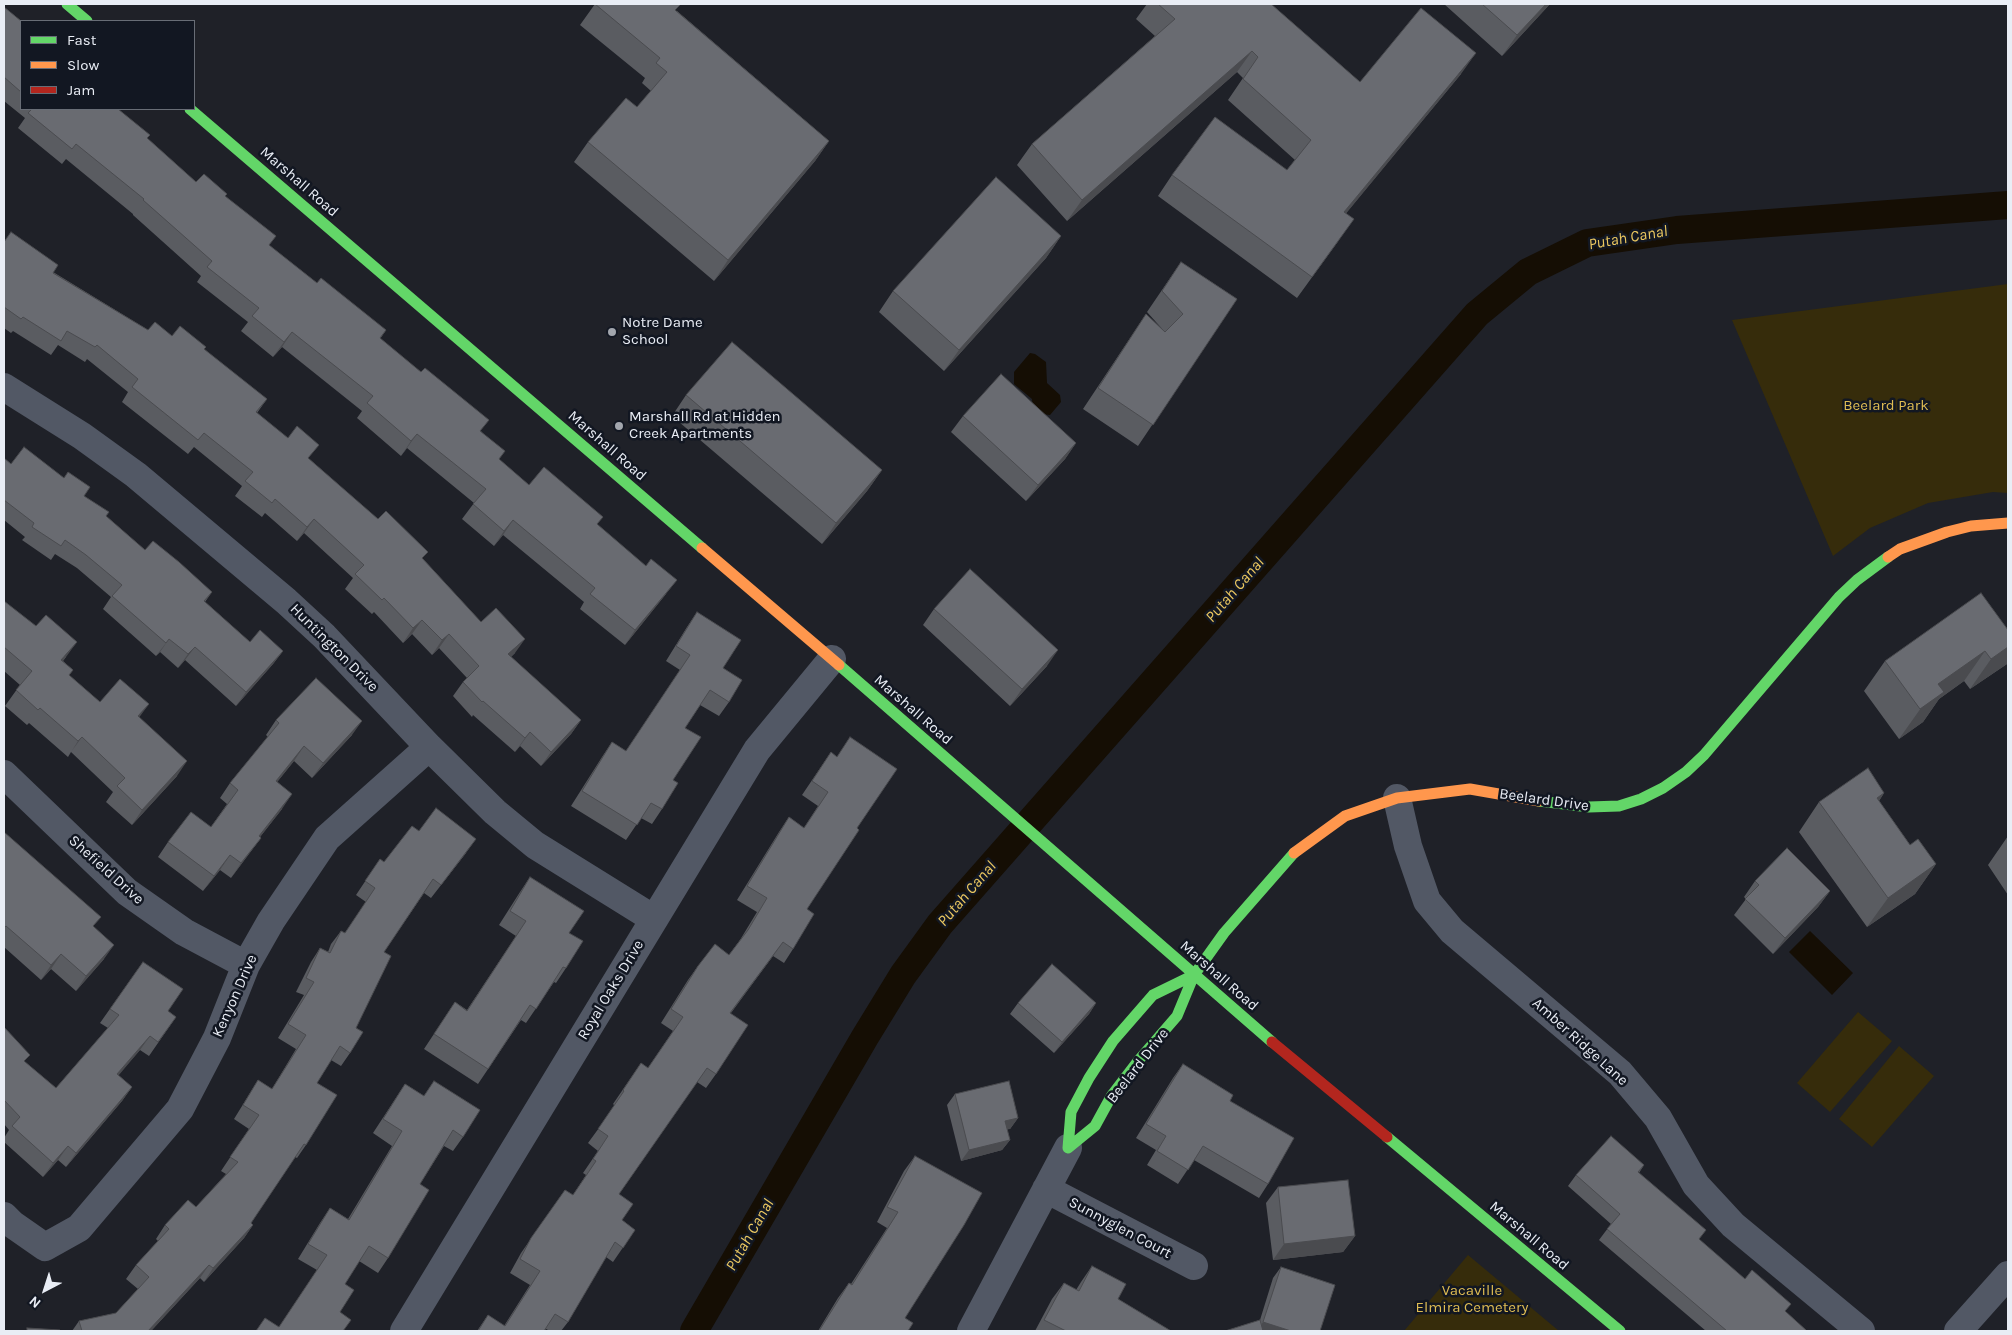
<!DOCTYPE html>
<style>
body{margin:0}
#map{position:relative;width:2012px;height:1335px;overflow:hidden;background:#1f2128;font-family:Karla,sans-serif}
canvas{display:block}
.frame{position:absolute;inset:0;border:5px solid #e9edf5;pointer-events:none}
.legend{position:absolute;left:20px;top:20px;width:175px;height:90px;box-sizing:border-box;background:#121722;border:1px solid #686d76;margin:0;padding:6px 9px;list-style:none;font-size:15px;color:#e9edf5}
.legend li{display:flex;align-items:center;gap:10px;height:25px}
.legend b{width:25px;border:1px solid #686d76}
.north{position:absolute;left:20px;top:1265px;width:50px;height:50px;-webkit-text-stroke:4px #121722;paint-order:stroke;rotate:220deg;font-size:14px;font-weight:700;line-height:20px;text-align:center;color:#e9edf5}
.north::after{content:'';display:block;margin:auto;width:18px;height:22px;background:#e9edf5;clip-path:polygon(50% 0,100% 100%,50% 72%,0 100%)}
</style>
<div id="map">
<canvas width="2012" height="1335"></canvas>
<div class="frame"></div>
<ul class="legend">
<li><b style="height:6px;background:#63d668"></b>Fast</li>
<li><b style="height:6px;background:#ff974d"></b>Slow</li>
<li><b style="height:6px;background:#b3261e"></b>Jam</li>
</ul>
<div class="north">N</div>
</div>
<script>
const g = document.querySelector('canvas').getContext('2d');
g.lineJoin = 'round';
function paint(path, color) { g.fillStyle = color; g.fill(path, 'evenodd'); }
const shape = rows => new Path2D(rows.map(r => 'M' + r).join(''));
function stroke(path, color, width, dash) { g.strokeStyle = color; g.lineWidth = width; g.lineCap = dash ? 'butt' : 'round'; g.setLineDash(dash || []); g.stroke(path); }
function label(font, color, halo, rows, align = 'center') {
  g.font = font + ' Karla,sans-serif'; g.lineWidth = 5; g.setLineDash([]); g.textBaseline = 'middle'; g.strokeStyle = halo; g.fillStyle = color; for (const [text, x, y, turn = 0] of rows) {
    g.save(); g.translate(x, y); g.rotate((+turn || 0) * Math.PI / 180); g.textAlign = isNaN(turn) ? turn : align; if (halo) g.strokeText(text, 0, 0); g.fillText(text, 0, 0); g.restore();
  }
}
paint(shape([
 [2008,284,2008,493,1993,492,1928,503,1870,528,1833,556,1732,320],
 [1858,1012,1892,1041,1830,1112,1797,1083],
 [1899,1046,1934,1076,1872,1147,1839,1119],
 [1468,1255,1559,1331,1404,1331]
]), '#362c0b');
paint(shape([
 [1030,353,1035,354,1046,362,1047,383,1060,395,1061,402,1050,415,1041,414,1033,409,1032,399,1014,384,1014,372],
 [1810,931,1853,973,1832,995,1789,952]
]), '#150e04');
stroke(shape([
 [694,1331,865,1037,903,975,940,924,1477,314,1528,272,1587,243,1677,230,2008,205]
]), '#150e04', 28);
stroke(shape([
 [4,387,82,436,136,475,286,601,324,636,429,747,495,812,535,845,654,919],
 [4,774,127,892,184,932,246,965],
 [1397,798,1408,846,1427,901,1452,931,1620,1073,1658,1118,1696,1185,1733,1225,1861,1331],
 [1046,1189,1194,1266],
 [4,1216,12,1224,45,1247,79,1228,180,1109,217,1038,246,965,271,921,327,838,429,747],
 [404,1331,757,750,832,659],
 [971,1331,1068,1148],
 [1958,1331,2008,1275]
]), '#525865', 28);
stroke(shape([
 [67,4,87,21],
 [190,109,702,548],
 [839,665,1272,1042],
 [1539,801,1589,807,1619,806,1641,799,1663,788,1686,772,1704,755,1839,597,1857,580,1888,557],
 [1194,975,1153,995,1113,1041,1089,1078,1071,1112,1068,1148,1095,1126,1112,1095,1138,1061,1177,1016,1194,975,1224,933,1294,853],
 [1387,1137,1620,1331]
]), '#63d668', 11);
stroke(shape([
 [702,548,839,665],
 [1888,557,1900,549,1947,532,1971,526,2008,523],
 [1294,853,1345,816,1397,798,1470,789,1539,801]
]), '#ff974d', 11);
stroke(shape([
 [1272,1042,1387,1137]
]), '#b3261e', 11);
paint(shape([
 [595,4,677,11,829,141,815,161,714,281,574,162,588,142,637,107,651,91,642,83,645,78,580,25],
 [1147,4,1271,4,1360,82,1461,74,1346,213,1339,240,1297,298,1158,196,1172,175,1287,170,1295,160,1228,100,1243,78,1237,72,1067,221,1017,165,1032,144,1155,36,1136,19],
 [1444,4,1550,4,1502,56],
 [4,7,21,21,21,109,118,109,147,138,196,182,225,196,270,246,317,283,386,330,380,339,481,431,500,460,529,485,597,525,666,594,625,645,580,609,584,602,503,535,494,546,462,519,474,503,407,448,401,456,357,418,362,411,282,347,273,357,241,331,248,322,197,282,201,276,133,215,133,214,66,159,62,164,18,128,25,118,4,101],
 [1061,236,1046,258,944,371,879,312,893,291],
 [4,242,148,330,172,336,204,350,267,399,257,413,423,559,481,622,515,653,511,657,581,720,571,734,541,766,520,746,515,752,473,715,472,717,453,696,463,682,467,678,439,648,432,655,412,634,403,643,374,612,372,614,345,589,353,578,304,533,297,541,265,513,262,517,235,496,242,486,194,447,188,454,122,402,128,392,87,359,85,362,58,345,51,355,13,331,11,333,4,328],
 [1181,262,1237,299,1138,446,1083,409,1146,314,1164,331,1147,312],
 [686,395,882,470,867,491,822,544,672,416],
 [963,416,1076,443,1065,459,1026,501,951,432],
 [4,458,11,464,84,496,106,516,145,550,212,592,205,602,250,642,283,651,273,664,236,706,185,660,178,668,160,652,156,656,103,609,111,597,77,568,55,554,51,560,22,540,25,537,4,520],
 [4,601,66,657,63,661,73,670,69,675,100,702,139,717,177,776,132,825,106,802,113,792,71,752,68,757,29,723,27,725,5,706,20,685,4,671],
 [934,609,1047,666,1010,706,923,625],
 [697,612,723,668,729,702,719,716,700,705,685,728,673,780,662,809,652,824,641,818,626,840,571,806,602,757,612,742,626,751,680,670,666,661,687,627],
 [2008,630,2008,665,2007,664,1970,689,1964,681,1939,699,1923,722,1899,739,1864,691,1885,661],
 [276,720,352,735,312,778,294,761,277,782,282,809,260,837,261,838,231,878,220,870,203,891,158,857,168,842,211,827,227,804,220,798,230,783,268,737,266,735],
 [831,752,857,828,807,909,793,949,784,963,773,956,731,1013,716,1074,706,1088,697,1082,619,1194,622,1220,635,1230,613,1262,606,1257,568,1322,561,1331,550,1331,546,1329,544,1331,477,1331,488,1315,504,1326,530,1285,510,1273,521,1253,565,1190,573,1195,586,1175,583,1173,598,1151,588,1143,615,1106,613,1104,641,1063,648,1068,673,1031,661,1023,688,980,698,966,729,955,740,940,757,912,737,900,779,832,789,817,804,828,818,806,802,795],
 [1884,793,1879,801,1910,845,1936,864,1915,894,1867,927,1799,832,1819,802],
 [419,831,466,853,431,898,424,893,384,952,356,1028,350,1053,341,1066,331,1060,317,1083,306,1145,297,1158,295,1157,251,1223,253,1225,244,1238,204,1282,200,1278,151,1331,72,1331,79,1321,116,1313,138,1289,126,1279,136,1265,158,1241,156,1239,165,1225,196,1207,226,1174,221,1171,249,1129,234,1119,258,1080,272,1089,296,1049,278,1038,304,995,296,992,311,962,320,948,328,952,331,944,341,931,345,933,366,902,356,895,380,859,384,862],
 [4,832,94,927,104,959,76,991,51,969,41,980,4,947],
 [2008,836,2008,895,1988,865],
 [530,877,569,933,566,968,556,983,554,982,526,1023,521,1020,478,1084,424,1049,455,1002,467,1010,516,936,499,925,520,892],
 [1755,881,1830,891,1818,907,1773,954,1734,915,1746,899,1744,897],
 [143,962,168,1011,176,1017,149,1056,140,1050,118,1075,132,1087,122,1101,66,1167,58,1160,43,1177,4,1142,4,1138,9,1130,4,1124,4,1027,25,1062,56,1088,108,1028,100,1023],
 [1018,1003,1096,1003,1089,1014,1054,1053,1010,1014],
 [1183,1064,1230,1101,1268,1184,1259,1198,1194,1160,1178,1184,1147,1165,1156,1150,1136,1138,1173,1078],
 [434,1081,463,1137,453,1151,444,1146,420,1184,388,1258,378,1273,359,1261,345,1284,340,1312,279,1327,317,1270,298,1259,320,1223,330,1208,348,1219,392,1146,373,1133,405,1084,424,1096],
 [955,1094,1018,1118,1010,1129,1007,1129,1010,1140,1002,1150,961,1161,947,1105],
 [915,1156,905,1318,908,1331,818,1331,838,1298,849,1283,851,1284,887,1228,877,1222,904,1171],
 [1644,1165,1639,1173,1699,1240,1745,1279,1786,1312,1807,1331,1706,1331,1599,1240,1611,1224,1568,1186,1576,1175],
 [1278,1187,1355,1236,1343,1252,1273,1260,1266,1203],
 [1092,1266,1118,1299,1171,1331,1035,1331,1052,1299,1064,1283,1076,1290,1081,1282],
 [1281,1267,1320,1331,1225,1331,1260,1320,1273,1278]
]), '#5a5c61');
paint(shape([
 [1546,4,1550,4,1502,56,1517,35],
 [1252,51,1237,72,1067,221,1082,200],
 [1476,53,1461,74,1330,233,1344,212],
 [829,141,815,161,714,281,728,260],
 [1061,236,1046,258,944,371,959,350],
 [292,332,282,347,273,357,284,342],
 [417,434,407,448,401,456,411,441],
 [1076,443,1065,459,1026,501,1038,485],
 [882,470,867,491,822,544,836,523],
 [314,519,304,533,297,541,307,527],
 [513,520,503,535,494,546,504,531],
 [677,580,666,594,625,645,635,630],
 [422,620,412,634,403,643,413,628],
 [449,634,439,648,432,655,442,640],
 [169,639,160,652,156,656,166,643],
 [525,639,515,653,498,668,508,654],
 [77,642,66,657,50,675,61,660],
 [195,647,185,660,178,668,188,654],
 [2008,647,2008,662,2007,664,1970,689,1991,659],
 [1058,650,1047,666,1010,706,1022,689],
 [283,651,273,664,236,706,246,692],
 [1985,651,1964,681,1939,699,1923,722,1899,739,1938,684],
 [149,704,138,719,138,716],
 [581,720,571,734,541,766,551,752],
 [362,721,352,735,312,778,323,763],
 [530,732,520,746,515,752,525,738],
 [82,737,71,752,68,757,78,741],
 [304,746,294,761,266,796,276,781],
 [187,761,177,776,132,825,142,810],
 [1884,793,1864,823,1877,798],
 [292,794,282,809,249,851,259,836],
 [261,838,250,852,231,878,241,863],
 [476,839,466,853,431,898,441,885],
 [230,855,220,870,203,891,214,876],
 [1936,864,1915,894,1867,927,1888,898],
 [1830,891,1818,907,1773,954,1785,938],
 [783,942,773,956,720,1027,730,1013],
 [114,945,104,959,76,991,86,976],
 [61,954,51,969,41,980,51,965],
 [1096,1003,1089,1014,1054,1053,1062,1042],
 [150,1036,140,1050,108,1088,117,1074],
 [132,1087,122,1101,66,1167,76,1153],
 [1018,1118,1010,1129,998,1131,1005,1121],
 [1010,1140,1002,1150,961,1161,969,1150],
 [68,1146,58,1160,43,1177,53,1163],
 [253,1225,244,1238,204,1282,213,1268],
 [1355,1236,1343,1252,1273,1260,1284,1244],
 [209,1265,200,1278,151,1331,148,1331],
 [1263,1322,1291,1331,1257,1331]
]), '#4a4b4f');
const building = shape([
 [595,4,681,4,675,10,829,141,728,260,588,142,626,98,637,107,667,72,656,63,660,58,595,4],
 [1158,4,1271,4,1360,82,1421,8,1476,53,1344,212,1354,219,1312,277,1172,175,1215,117,1287,170,1311,140,1243,79,1258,57,1252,51,1082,200,1032,144,1175,19,1158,4],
 [1482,4,1546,4,1517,35,1482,4],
 [4,7,21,21,21,92,4,77,4,7],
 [32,109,118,109,150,135,147,138,196,182,204,174,227,194,225,196,276,236,269,245,317,283,321,278,386,330,380,338,421,372,425,368,489,420,480,431,505,451,499,459,529,485,544,467,603,517,597,524,646,566,651,559,677,580,635,630,590,594,595,588,513,520,504,531,473,504,486,489,417,434,411,441,367,403,373,396,292,332,284,342,252,316,259,308,207,267,212,261,143,200,144,199,76,144,72,149,28,113,32,109],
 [996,177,1061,236,959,350,893,291,996,177],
 [11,232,58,265,53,273,148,330,155,322,172,336,180,326,206,347,204,349,267,399,256,412,288,438,297,426,319,445,308,458,378,519,386,511,428,552,422,558,481,622,496,608,525,639,508,654,581,720,551,752,530,732,525,738,483,701,482,702,463,682,479,666,449,634,442,640,422,620,413,628,384,598,382,600,355,574,364,565,314,519,307,527,275,499,272,503,245,481,253,472,204,433,198,440,132,387,138,379,97,345,95,347,67,331,61,341,23,317,21,319,4,307,4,242,11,232],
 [1181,262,1237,299,1153,425,1098,388,1146,314,1165,332,1183,314,1162,291,1181,262],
 [732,342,882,470,836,523,686,395,732,342],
 [1001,374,1076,443,1038,485,963,416,1001,374],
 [24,447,64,478,68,472,90,487,84,496,109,512,106,516,145,550,153,541,179,562,212,592,204,601,250,642,260,630,283,651,246,692,195,647,188,654,169,639,166,643,112,596,122,585,86,555,65,540,61,546,32,527,34,523,4,500,4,458,11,464,24,447],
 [970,569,1058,650,1022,689,934,609,970,569],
 [1981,593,2008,630,2008,647,1991,659,1985,651,1938,684,1944,692,1920,709,1885,661,1981,593],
 [4,601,36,626,46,615,77,642,61,660,73,670,69,675,100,702,120,679,149,704,138,716,187,761,142,810,117,786,125,778,82,737,78,741,40,708,38,710,16,690,32,671,4,647,4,601],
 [697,612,741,640,723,668,742,680,729,702,710,690,685,728,701,737,673,780,678,783,662,809,651,803,637,825,582,791,612,742,626,751,690,655,676,646,697,612],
 [316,678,362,721,323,763,304,746,276,781,292,794,259,836,261,838,241,863,230,855,214,876,168,842,191,812,211,827,238,790,230,783,279,723,276,720,316,678],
 [850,737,897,769,857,828,859,830,807,909,814,914,793,949,783,942,730,1013,748,1025,716,1074,707,1068,619,1194,633,1204,622,1220,635,1230,623,1248,615,1242,568,1322,555,1314,544,1331,478,1331,488,1315,505,1326,540,1271,520,1259,531,1238,565,1190,573,1195,596,1161,593,1159,608,1136,598,1129,624,1091,623,1090,641,1063,648,1068,683,1017,671,1009,698,966,715,944,729,955,748,930,767,898,747,886,789,817,804,828,828,792,812,781,831,752,837,757,850,737],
 [1868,768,1884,793,1877,798,1910,845,1918,839,1936,864,1888,898,1819,802,1868,768],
 [436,808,476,839,441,885,433,879,384,952,391,956,356,1028,363,1032,350,1053,340,1046,317,1083,337,1095,306,1145,304,1144,251,1223,253,1225,213,1268,209,1265,148,1331,82,1331,79,1321,116,1313,149,1277,136,1265,169,1229,165,1225,188,1200,196,1207,238,1162,230,1157,259,1115,243,1105,258,1080,272,1089,306,1035,288,1024,314,982,306,978,320,948,330,953,341,931,345,933,375,888,365,881,380,859,384,862,412,826,419,831,436,808],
 [4,832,101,917,93,926,114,945,86,976,61,954,51,965,6,926,4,928,4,832],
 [1787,848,1830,891,1785,938,1745,899,1759,885,1755,881,1787,848],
 [530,877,584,911,569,933,583,941,566,968,563,967,536,1009,530,1005,488,1069,434,1034,455,1002,467,1011,526,921,510,911,530,877],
 [143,962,183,989,168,1011,176,1017,158,1042,150,1036,117,1074,132,1087,76,1153,68,1146,53,1163,12,1126,20,1117,4,1100,4,1027,30,1055,24,1061,56,1088,119,1015,110,1009,143,962],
 [1052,964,1096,1003,1062,1042,1018,1003,1052,964],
 [1183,1064,1233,1095,1230,1101,1294,1138,1268,1184,1203,1146,1188,1170,1157,1151,1166,1136,1146,1124,1183,1064],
 [434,1081,480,1110,463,1137,453,1130,420,1184,429,1190,388,1258,369,1246,345,1284,354,1290,340,1312,351,1320,343,1331,256,1331,265,1318,279,1327,327,1255,308,1244,330,1208,349,1220,402,1131,383,1119,405,1084,424,1096,434,1081],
 [1009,1081,1018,1118,1005,1121,1010,1140,969,1150,955,1094,1009,1081],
 [1611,1136,1644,1165,1638,1172,1706,1230,1699,1239,1745,1279,1752,1270,1791,1304,1785,1311,1807,1331,1727,1331,1607,1229,1620,1214,1576,1175,1611,1136],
 [915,1156,982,1193,964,1225,905,1318,913,1323,908,1331,819,1331,849,1283,852,1285,898,1212,887,1207,915,1156],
 [1348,1180,1355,1236,1284,1244,1278,1187,1348,1180],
 [1092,1266,1126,1284,1118,1299,1171,1331,1066,1331,1044,1320,1064,1283,1079,1291,1092,1266],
 [1281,1267,1335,1285,1320,1331,1291,1331,1263,1322,1281,1267],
 [1260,1320,1263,1331,1225,1331,1260,1320],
 [27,1328,60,1330,60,1331,27,1331,27,1328]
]);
paint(building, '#696b71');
stroke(building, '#4a4b4f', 1);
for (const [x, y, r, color] of [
 [612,332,5,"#a2a6ad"],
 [619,426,5,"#a2a6ad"]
]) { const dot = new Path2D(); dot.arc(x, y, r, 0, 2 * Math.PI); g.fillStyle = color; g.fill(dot); stroke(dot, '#121722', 2); }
label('15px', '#e9edf5', '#121722', [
 ["Marshall Road",299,182,41],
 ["Marshall Road",607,446,41],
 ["Huntington Drive",334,648,45],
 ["Marshall Road",913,710,41],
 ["Beelard Drive",1544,800,8],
 ["Shefield Drive",106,870,42],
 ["Marshall Road",1219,976,41],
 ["Royal Oaks Drive",611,990,-59],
 ["Kenyon Drive",235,996,-66],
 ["Amber Ridge Lane",1580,1042,42],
 ["Beelard Drive",1138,1066,-52],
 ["Sunnyglen Court",1120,1228,28],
 ["Marshall Road",1529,1236,40]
]);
label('15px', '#e9edf5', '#121722', [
 ["Notre Dame",622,323],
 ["School",622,340],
 ["Marshall Rd at Hidden",629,417],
 ["Creek Apartments",629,434]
], 'left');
label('15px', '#e0bd53', '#121722', [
 ["Beelard Park",1886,406],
 ["Vacaville",1472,1291],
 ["Elmira Cemetery",1472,1308]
]);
label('italic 16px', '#ecc860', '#121722', [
 ["Putah Canal",1628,238,-10],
 ["Putah Canal",1235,590,-49],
 ["Putah Canal",967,894,-49],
 ["Putah Canal",750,1235,-60]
]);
</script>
